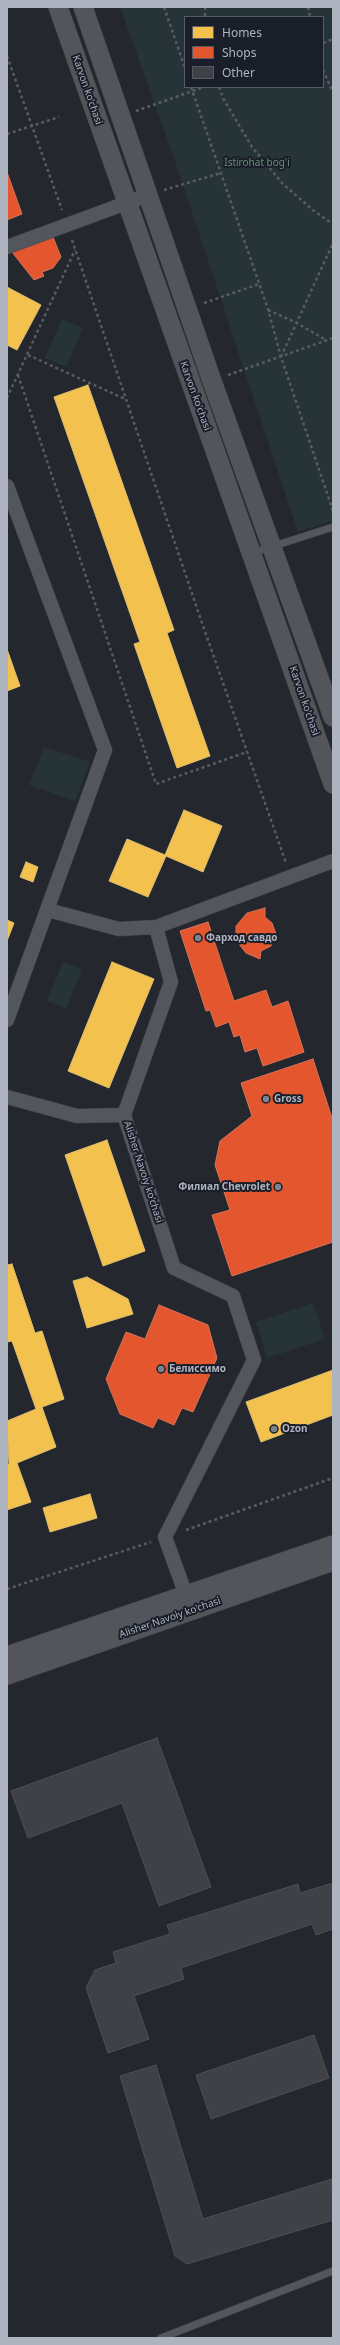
<!DOCTYPE html>
<meta charset="utf-8">
<style>
body{margin:0}
#map{position:relative;width:340px;height:2345px;overflow:hidden;background:#25272e;font-family:"Noto Sans",sans-serif}
canvas{display:block}
.frame{position:absolute;inset:0;border:8px solid #aeb3c0;pointer-events:none}
.legend{position:absolute;left:184px;top:16px;width:140px;height:72px;box-sizing:border-box;background:#191e28;border:1px solid #555a65;margin:0;padding:5px 7px;list-style:none;font-size:12px;color:#aeb3c0}
.legend li{display:flex;align-items:center;gap:8px;height:20px}
.legend b{width:20px;border:1px solid #555a65}
</style>
<div id="map">
<canvas width="340" height="2345"></canvas>
<div class="frame"></div>
<ul class="legend">
<li><b style="height:11px;background:#f2c14e"></b>Homes</li>
<li><b style="height:11px;background:#e4572e"></b>Shops</li>
<li><b style="height:11px;background:#3f4147"></b>Other</li>
</ul>
</div>
<script>
const g = document.querySelector('canvas').getContext('2d');
g.lineJoin = 'round';
function paint(path, color) { g.fillStyle = color; g.fill(path, 'evenodd'); }
const shape = rows => new Path2D(rows.map(r => 'M' + r).join(''));
function stroke(path, color, width, dash) { g.strokeStyle = color; g.lineWidth = width; g.lineCap = dash ? 'butt' : 'round'; g.setLineDash(dash || []); g.stroke(path); }
function label(font, color, halo, rows, align = 'center') {
  g.font = font + ' "Noto Sans",sans-serif'; g.lineWidth = 4; g.setLineDash([]); g.textBaseline = 'middle'; g.strokeStyle = halo; g.fillStyle = color; for (const [text, x, y, turn = 0] of rows) {
    g.save(); g.translate(x, y); g.rotate((+turn || 0) * Math.PI / 180); g.textAlign = isNaN(turn) ? turn : align; if (halo) g.strokeText(text, 0, 0); g.fillText(text, 0, 0); g.restore();
  }
}
paint(shape([
 [120,7,333,7,333,520,298,532,173,155],
 [185,17,323,17,323,87,185,87],
 [62,319,83,328,66,367,45,358],
 [44,747,90,762,75,801,29,785],
 [63,962,82,969,66,1009,47,1001],
 [313,1303,325,1339,267,1358,256,1322]
]), '#263437');
const homes = shape([
 [7,287,41,305,17,350,7,345,7,287],
 [88,385,174,630,167,633,210,756,177,768,134,644,140,642,54,397,88,385],
 [7,649,20,686,7,691,7,649],
 [184,810,222,826,203,872,166,856,148,897,109,881,127,839,165,855,184,810],
 [26,862,38,867,33,882,20,877,26,862],
 [7,920,14,923,7,941,7,920],
 [112,962,154,979,109,1088,68,1071,112,962],
 [107,1140,145,1251,103,1266,65,1155,107,1140],
 [12,1264,35,1333,42,1331,64,1399,42,1407,56,1447,17,1463,31,1502,7,1510,7,1465,9,1464,7,1421,36,1409,12,1341,7,1342,7,1265,12,1264],
 [87,1277,128,1299,133,1314,87,1328,73,1281,87,1277],
 [333,1370,333,1415,261,1442,246,1402,333,1370],
 [90,1494,97,1518,50,1532,43,1508,90,1494]
]);
paint(homes, '#f2c14e');
stroke(homes, '#debd70', 1);
const shops = shape([
 [7,172,22,214,7,220,7,172],
 [53,237,61,257,53,268,42,272,44,276,34,280,12,252,53,237],
 [265,908,265,917,272,923,276,934,271,946,261,951,260,959,246,953,236,940,236,926,247,913,265,908],
 [208,922,234,1001,266,990,272,1007,288,1001,304,1052,263,1066,257,1048,245,1052,240,1035,234,1037,229,1022,216,1027,210,1010,206,1011,180,931,208,922],
 [313,1059,333,1121,333,1242,232,1276,212,1215,230,1210,215,1165,220,1141,252,1116,241,1083,313,1059],
 [159,1305,208,1325,217,1358,193,1412,182,1408,174,1425,158,1418,153,1428,120,1414,106,1379,126,1332,145,1339,159,1305]
]);
paint(shops, '#e4572e');
stroke(shops, '#d4735a', 1);
const building = shape([
 [157,1738,211,1887,159,1906,122,1803,28,1838,11,1791,157,1738],
 [333,1883,333,1929,316,1935,312,1924,181,1968,184,1979,134,1996,149,2039,108,2053,86,1988,95,1970,116,1963,113,1952,170,1934,167,1925,298,1884,300,1893,333,1883],
 [314,2035,329,2078,211,2119,196,2075,314,2035],
 [156,2065,203,2219,332,2179,333,2220,187,2264,175,2256,120,2076,156,2065]
]);
paint(building, '#3f4147');
stroke(building, '#4c4f56', 1);
const service = shape([
 [252,553,333,527],
 [161,2338,333,2271]
]);
const minor = shape([
 [7,247,148,195],
 [7,486,105,750,7,1020],
 [48,910,119,929,156,927,333,861],
 [156,927,171,982,124,1115,174,1268,233,1296,254,1360,165,1537,186,1595],
 [7,1097,77,1116,124,1115]
]);
const secondary = shape([
 [58,7,333,784],
 [83,7,212,381,333,717],
 [7,1656,333,1545],
 [7,1675,333,1561]
]);
stroke(service, '#404248', 8);
stroke(minor, '#404248', 15);
stroke(secondary, '#404248', 20);
stroke(shape([
 [164,7,185,68],
 [205,7,205,17],
 [308,7,310,17],
 [323,43,333,39],
 [7,56,62,210],
 [323,70,333,92],
 [191,87,268,309,281,357,333,511],
 [219,87,224,100,252,147,283,184,314,211,333,224],
 [136,111,204,87],
 [7,134,59,117],
 [164,190,221,173],
 [72,240,201,620,286,863],
 [204,303,259,284],
 [268,310,295,322,326,340],
 [28,355,125,399],
 [281,357,333,243],
 [18,375,156,784,247,752],
 [228,375,333,338],
 [7,398,75,250],
 [186,1530,333,1478],
 [7,1589,151,1542]
]), '#585b62', 2.5, [3, 3]);
stroke(service, '#54565d', 7);
stroke(minor, '#54565d', 14);
stroke(secondary, '#53555b', 19);
for (const [x, y, r, color] of [
 [198,938,4,"#7e828d"],
 [266,1099,4,"#7e828d"],
 [278,1187,4,"#7e828d"],
 [161,1369,4,"#7e828d"],
 [274,1429,4,"#7e828d"]
]) { const dot = new Path2D(); dot.arc(x, y, r, 0, 2 * Math.PI); g.fillStyle = color; g.fill(dot); stroke(dot, '#191e28', 1.5); }
label('10px', '#aeb3c0', '#191e28', [
 ["Karvon ko'chasi",87,90,71],
 ["Karvon ko'chasi",195,396,70],
 ["Karvon ko'chasi",304,701,71],
 ["Alisher Navoiy ko'chasi",143,1172,72],
 ["Alisher Navoiy ko'chasi",170,1618,-19]
]);
label('10px', '#688e75', '#191e28', [
 ["Istirohat bog'i",257,163]
]);
label('bold 10px', '#aeb3c0', '#191e28', [
 ["Фарход савдо",206,938],
 ["Gross",274,1099],
 ["Филиал Chevrolet",270,1187,"right"],
 ["Белиссимо",169,1369],
 ["Ozon",282,1429]
], 'left');
</script>
